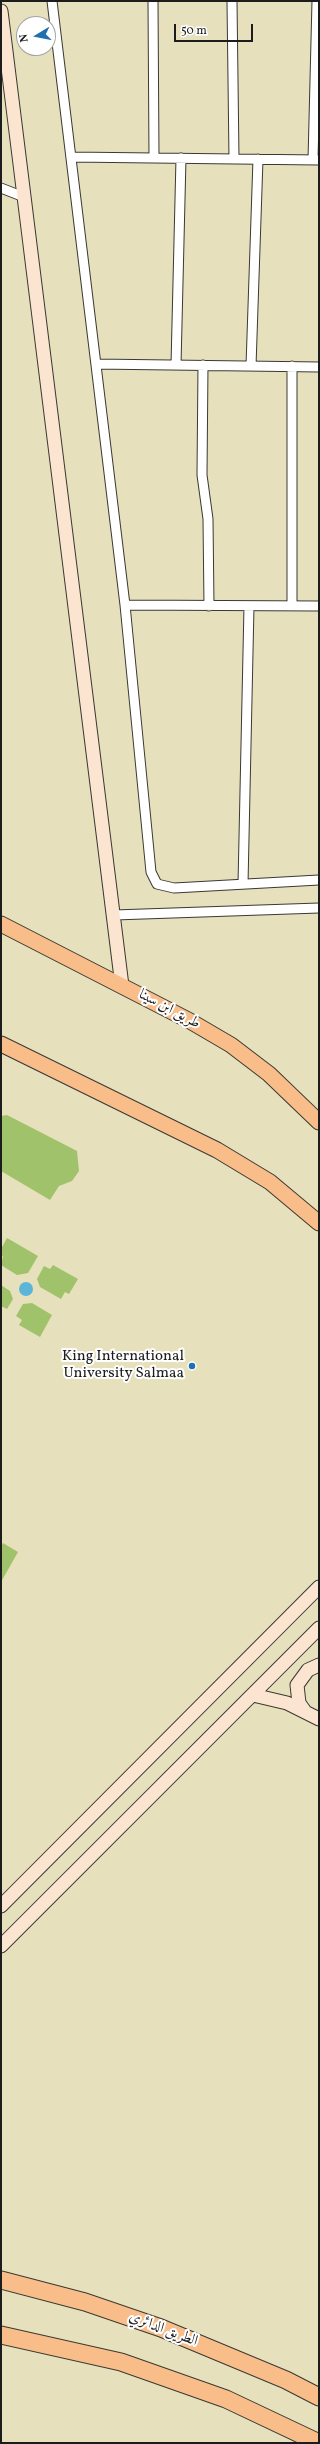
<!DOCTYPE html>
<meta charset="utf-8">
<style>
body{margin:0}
#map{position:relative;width:320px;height:2444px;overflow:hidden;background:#e6e0bc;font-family:Vollkorn,serif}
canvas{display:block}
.frame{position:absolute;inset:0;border:2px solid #1c1c1c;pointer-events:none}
.north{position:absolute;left:16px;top:16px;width:40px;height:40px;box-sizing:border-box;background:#fff;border:1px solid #a4a4a4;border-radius:50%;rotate:260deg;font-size:11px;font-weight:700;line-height:16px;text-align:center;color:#1c1c1c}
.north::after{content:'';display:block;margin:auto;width:14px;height:18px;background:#1f6fb2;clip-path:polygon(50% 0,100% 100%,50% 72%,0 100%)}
.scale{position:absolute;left:174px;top:24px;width:79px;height:18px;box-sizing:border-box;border:2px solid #1c1c1c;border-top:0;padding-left:5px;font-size:12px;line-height:14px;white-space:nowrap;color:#1c1c1c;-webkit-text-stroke:3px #fff;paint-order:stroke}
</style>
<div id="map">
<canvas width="320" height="2444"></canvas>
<div class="frame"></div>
<div class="north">N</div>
<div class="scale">50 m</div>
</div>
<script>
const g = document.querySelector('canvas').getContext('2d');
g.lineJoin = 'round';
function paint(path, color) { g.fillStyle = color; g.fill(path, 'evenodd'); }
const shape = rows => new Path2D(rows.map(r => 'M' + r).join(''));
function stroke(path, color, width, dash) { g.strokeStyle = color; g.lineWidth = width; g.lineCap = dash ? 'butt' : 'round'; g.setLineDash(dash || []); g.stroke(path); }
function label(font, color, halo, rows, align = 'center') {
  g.font = font + ' Vollkorn,Amiri,serif'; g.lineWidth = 4; g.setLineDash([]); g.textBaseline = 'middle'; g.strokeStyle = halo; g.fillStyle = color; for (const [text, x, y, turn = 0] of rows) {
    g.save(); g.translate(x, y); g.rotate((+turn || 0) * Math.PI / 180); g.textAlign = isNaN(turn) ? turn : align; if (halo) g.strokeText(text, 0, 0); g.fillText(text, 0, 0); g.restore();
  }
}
paint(shape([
 [7,1115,77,1151,79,1171,72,1181,59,1186,50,1200,1,1171,1,1116],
 [7,1238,38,1256,28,1273,17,1275,1,1265,3,1256,1,1255,1,1249],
 [53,1265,78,1279,69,1294,65,1292,61,1299,40,1287,37,1279,44,1266,50,1269],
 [1,1285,10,1291,13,1299,7,1309,1,1306],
 [32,1303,52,1315,40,1337,19,1325,22,1320,16,1316,23,1304],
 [3,1543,18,1552,1,1582,1,1547]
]), '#a0c26b');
paint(shape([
 '19 1289a7 7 0 1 1 14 0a7 7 0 1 1-14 0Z'
]), '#5bb5d9');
const street = shape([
 [52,1,125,605,151,872,157,884,174,888,319,880],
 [153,1,154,158],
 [232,1,234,159],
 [71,157,319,160],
 [313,160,317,1],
 [1,188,24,197],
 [96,364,319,367],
 [176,365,181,158],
 [203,365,202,475,208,519,209,606],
 [251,366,258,159],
 [292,366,292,606],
 [125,605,319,606],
 [243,884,249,606],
 [114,915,319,908]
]);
const secondary = shape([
 [1,11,122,986],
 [253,1695,287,1703,319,1719],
 [304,1710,299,1703,297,1685,308,1670,319,1665],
 [1,1906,319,1587],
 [1,1946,319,1628]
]);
const primary = shape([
 [1,924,190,1021,231,1045,269,1074,319,1122],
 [1,1044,217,1150,270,1182,319,1223]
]);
const highway = shape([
 [1,2280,85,2302,161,2328,286,2380,319,2397],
 [1,2335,121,2362,226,2399,319,2443]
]);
stroke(street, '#3a3934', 11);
stroke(secondary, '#3a3934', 15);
stroke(primary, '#3a3934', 17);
stroke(highway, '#3a3934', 19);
stroke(street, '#fff', 9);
stroke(secondary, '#fce5d0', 13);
stroke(primary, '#f8bd89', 15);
stroke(highway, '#f8bd89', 17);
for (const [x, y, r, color] of [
 [192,1366,4,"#1f6fb2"]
]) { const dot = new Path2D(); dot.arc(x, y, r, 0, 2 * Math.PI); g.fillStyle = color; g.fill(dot); stroke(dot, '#fff', 1.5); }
label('15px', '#1c1c1c', '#fff', [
 ["طريق ابن سينا",169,1010,28],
 ["الطريق الدائري",163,2330,21]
]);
label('15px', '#1c1c1c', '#fff', [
 ["King International",184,1357],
 ["University Salmaa",184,1374]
], 'right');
</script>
